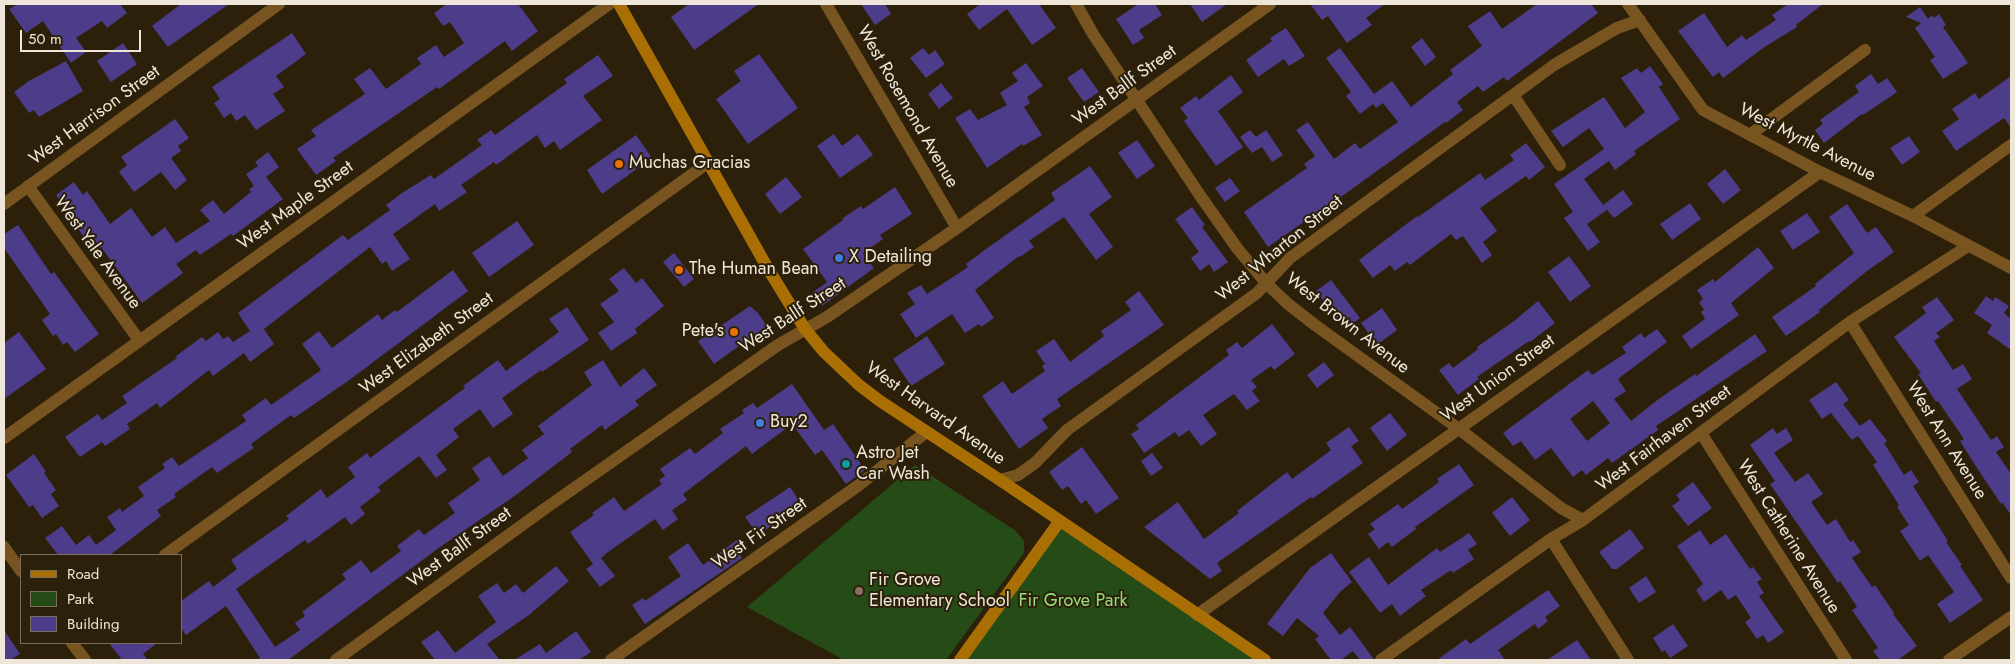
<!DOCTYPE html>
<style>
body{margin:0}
#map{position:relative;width:2015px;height:664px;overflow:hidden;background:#2c200a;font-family:Jost,sans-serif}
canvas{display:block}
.frame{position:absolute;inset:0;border:5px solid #eee6d9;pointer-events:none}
.legend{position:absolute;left:20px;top:554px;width:162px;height:90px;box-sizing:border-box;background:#2c200a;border:1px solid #7a6f5d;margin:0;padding:6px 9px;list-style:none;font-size:15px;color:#eee6d9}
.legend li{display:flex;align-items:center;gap:10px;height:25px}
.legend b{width:25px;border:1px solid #7a6f5d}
.scale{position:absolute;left:20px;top:30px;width:121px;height:22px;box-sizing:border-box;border:2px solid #eee6d9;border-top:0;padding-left:6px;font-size:15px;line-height:18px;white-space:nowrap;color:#eee6d9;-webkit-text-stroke:4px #2c200a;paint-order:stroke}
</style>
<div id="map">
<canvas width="2015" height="664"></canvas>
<div class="frame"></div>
<ul class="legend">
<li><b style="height:6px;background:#a96f04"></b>Road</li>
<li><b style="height:14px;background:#254b16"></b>Park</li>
<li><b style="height:14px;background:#4d3c89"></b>Building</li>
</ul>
<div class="scale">50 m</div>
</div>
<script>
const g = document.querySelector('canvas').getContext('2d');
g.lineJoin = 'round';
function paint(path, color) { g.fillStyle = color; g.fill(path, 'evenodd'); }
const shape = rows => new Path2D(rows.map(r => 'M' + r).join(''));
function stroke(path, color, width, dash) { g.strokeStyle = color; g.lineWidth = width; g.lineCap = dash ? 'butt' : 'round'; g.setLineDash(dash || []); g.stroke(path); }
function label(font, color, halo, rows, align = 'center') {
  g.font = font + ' Jost,sans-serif'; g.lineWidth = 4; g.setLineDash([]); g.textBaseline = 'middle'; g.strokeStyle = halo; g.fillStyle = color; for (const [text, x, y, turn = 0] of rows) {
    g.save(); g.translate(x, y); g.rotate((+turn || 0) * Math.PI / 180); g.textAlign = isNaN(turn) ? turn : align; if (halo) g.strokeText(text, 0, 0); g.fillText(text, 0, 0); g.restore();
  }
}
paint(shape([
 [915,465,1016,531,1024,541,1024,553,946,660,844,660,747,607],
 [1059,522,1265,660,959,660]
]), '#254b16');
paint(shape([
 [18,4,120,4,127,13,107,28,102,21,76,38,86,52,71,63,43,21,26,33,9,9],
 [181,4,229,4,168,47,152,26],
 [447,4,518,4,538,31,512,51,505,41,439,89,437,87,333,158,336,161,316,175,297,149,316,136,311,130,365,94,354,79,370,68,386,89,421,64,417,58,436,45,444,57,464,43,450,22,443,26,434,13],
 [689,4,759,4,694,50,671,17],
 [861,4,885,4,891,14,875,25],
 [980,4,1039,4,1056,28,1032,45,1007,9,979,30,967,14],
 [1138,4,1155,4,1162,15,1139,30,1144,38,1133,45,1116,19],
 [1190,4,1227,4,1202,22],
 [1310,4,1385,4,1366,18,1372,25,1347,43,1328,16,1322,20],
 [1537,4,1591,4,1598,13,1507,81,1504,77,1483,92,1478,86,1457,102,1463,110,1446,123,1445,122,1320,212,1322,215,1311,223,1308,219,1268,247,1244,212,1307,168,1304,164,1315,156,1296,130,1308,122,1334,159,1355,143,1360,149,1398,122,1383,103,1376,108,1373,104,1360,114,1346,96,1351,92,1326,58,1340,48,1374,94,1392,81,1411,107,1453,74,1450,70,1482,46,1468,26,1490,11,1502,29],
 [1788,4,1823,4,1796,25,1797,27,1763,48,1723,78,1719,72,1713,77,1678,31,1704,13,1727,47,1742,35,1746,40,1776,20,1772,15],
 [1920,7,1928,19,1932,15,1934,18,1939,14,1946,25,1943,27,1968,63,1943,79,1930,60,1935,57,1915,28,1921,23,1906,17],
 [1286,28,1305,56,1289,66,1284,59,1258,77,1246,60,1272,41,1270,38],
 [292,33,306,54,276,76,284,87,273,94,285,111,256,130,245,115,236,121,231,113,224,118,214,103,220,99,212,87],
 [1422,38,1436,57,1425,66,1411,47],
 [123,43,137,64,111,82,97,61],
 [923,48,929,55,935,50,945,64,926,78,910,58],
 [759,54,798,108,748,144,716,99,741,81,734,71],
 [598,55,613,76,583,96,602,120,560,150,554,141,545,148,537,135,496,165,494,162,461,185,467,192,439,211,435,204,393,234,410,259,392,271,386,261,382,264,370,247,264,329,274,344,250,362,244,353,213,376,209,370,160,408,157,403,127,424,130,429,105,446,102,442,80,457,65,437,98,414,102,420,127,403,122,396,177,358,176,356,202,337,206,341,218,332,223,339,228,336,233,342,250,331,238,313,343,235,348,240,390,210,386,205,402,193,431,175,434,179,482,145,477,140,491,130,495,135,567,83,564,79],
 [66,61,83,91,39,117,34,110,29,113,14,92,29,81],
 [1026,63,1043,86,1027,97,1030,103,1024,107,1042,135,1023,146,1022,144,987,168,955,118,970,109,978,120,1007,105,1000,93,1018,81,1012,73],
 [1650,66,1663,84,1659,87,1680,119,1634,151,1636,154,1615,170,1609,161,1584,179,1607,210,1587,224,1600,242,1588,251,1564,218,1573,212,1554,184,1604,149,1589,128,1563,147,1551,131,1604,97,1625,128,1645,112,1621,78,1637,68,1641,73],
 [1082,68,1099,92,1084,102,1067,78],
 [1871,74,1878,84,1887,78,1897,92,1863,115,1862,114,1824,143,1815,130,1823,124,1820,120,1859,92,1855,86],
 [1231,75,1243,92,1218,111,1243,147,1216,166,1184,121,1188,118,1180,108,1196,96,1199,100],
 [2011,76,2011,128,2004,118,1956,151,1942,131,1959,119,1952,109,1975,93,1979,99],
 [941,83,953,98,939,109,928,94],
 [175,119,189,138,178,146,181,151,171,158,187,180,175,190,161,172,134,192,119,172,127,165,121,157],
 [1250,130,1256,137,1266,130,1283,155,1272,162,1262,147,1252,153,1240,137],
 [834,134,842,146,858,134,873,155,840,178,817,146],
 [636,135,652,158,602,194,587,170],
 [1909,136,1920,152,1902,165,1890,148],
 [1137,140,1155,166,1137,179,1118,153],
 [1526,143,1545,167,1529,180,1526,176,1480,208,1497,231,1483,242,1492,255,1482,263,1463,236,1456,240,1451,234,1410,265,1407,262,1395,271,1390,265,1373,278,1359,260,1417,216,1418,217,1480,173,1485,180,1514,160,1510,155],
 [268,152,279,167,266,177,283,199,233,236,231,234,200,255,196,250,176,264,183,273,142,303,101,247,92,253,83,240,85,239,56,195,74,182,83,195,87,191,110,224,131,208,152,237,165,227,176,243,210,221,200,210,213,200,224,214,251,192,249,189,254,186,246,174,258,166,255,162],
 [1090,166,1112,197,1089,214,1113,247,1096,260,1064,217,1029,241,1034,247,1020,257,1019,256,975,290,994,318,981,327,979,324,965,333,952,314,916,338,900,314,915,304,907,293,921,285,927,294,968,267,966,264,986,249,1055,200,1051,193],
 [1725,169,1741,190,1723,204,1707,184],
 [786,177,802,197,780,214,765,194],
 [1230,178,1240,191,1225,202,1215,188],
 [895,187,912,214,880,235,883,239,863,253,874,268,822,306,812,293,827,282,803,249,843,220,843,218,861,206,863,209],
 [1623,190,1633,204,1614,218,1603,205],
 [1690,203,1701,219,1672,240,1660,224],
 [1847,204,1867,233,1876,227,1894,252,1867,271,1819,310,1820,312,1786,336,1772,317,1816,286,1815,284,1854,253,1829,217],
 [1192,207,1205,225,1202,227,1228,262,1214,272,1209,264,1200,271,1191,258,1199,252,1175,219],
 [1807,213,1820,232,1793,250,1780,231],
 [517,221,534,245,489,277,472,253],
 [18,225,51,274,54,272,99,334,75,352,67,342,63,345,56,334,53,336,42,320,50,314,4,248,4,234],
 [1758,247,1774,268,1731,303,1739,315,1691,349,1682,336,1705,319,1701,312,1704,310,1699,302,1703,299,1697,290,1713,279,1715,282],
 [674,253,694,279,684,287,663,262],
 [1569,256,1591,286,1570,302,1548,272],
 [624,268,636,283,642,278,664,306,635,329,637,333,611,351,598,333,614,322,600,304,619,291,609,279],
 [453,270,468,291,348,381,294,418,291,415,251,444,254,448,242,456,217,473,212,467,174,494,176,497,157,510,161,516,110,555,58,555,45,538,62,526,76,545,89,535,96,545,116,530,107,517,120,508,122,512,144,496,138,487,165,468,162,464,172,457,179,466,246,421,242,415,266,398,271,405,321,370,302,344,319,331,332,348,378,314,382,320,395,310,397,312],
 [1331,280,1360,318,1345,330,1316,291],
 [1139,291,1164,325,1057,399,1061,406,1042,419,1048,428,1019,449,982,396,1003,381,1012,394,1045,371,1042,366,1045,364,1036,351,1054,339,1070,362,1104,336,1101,331,1131,310,1125,302],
 [1986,296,1993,301,1995,297,2009,306,2004,313,2011,319,2011,350,1987,333,1992,325,1974,313],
 [1937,297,1954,320,1936,333,1940,337,1934,341,1953,370,1963,364,1972,379,1957,389,1991,440,1997,436,2004,447,1996,452,2011,474,2011,515,2002,502,2001,504,1975,465,1960,441,1964,439,1938,401,1936,402,1918,374,1921,373,1894,337,1926,313,1922,307],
 [1538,301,1555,323,1530,342,1529,341,1477,377,1479,379,1458,395,1439,370,1449,363,1453,368,1478,349,1477,347,1514,321],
 [750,306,758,313,767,326,714,364,698,341],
 [567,307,589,340,542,372,541,370,502,398,513,414,493,428,480,409,453,429,459,437,436,455,447,470,436,478,419,456,378,487,381,491,360,507,365,514,351,525,345,517,308,544,305,540,236,589,275,647,300,630,295,623,305,616,302,612,346,579,342,574,361,560,371,573,401,551,397,546,419,529,424,535,455,513,448,503,480,480,472,468,489,456,503,476,528,458,522,450,544,434,538,426,592,385,584,372,603,360,620,387,644,368,657,385,635,401,639,405,605,430,602,425,570,449,572,452,516,495,440,547,288,660,257,660,260,658,226,606,186,635,181,628,181,601,209,581,213,587,237,569,231,560,289,519,286,516,321,489,327,498,355,477,348,467,367,453,370,458,465,388,463,386,498,360,506,371,559,332,549,319],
 [1382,308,1397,330,1377,345,1361,323],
 [1272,324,1295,354,1274,370,1271,366,1251,380,1257,387,1252,391,1260,401,1247,410,1234,394,1203,415,1217,434,1201,446,1189,430,1179,437,1175,432,1144,453,1131,434,1139,429,1136,425,1229,355,1226,350,1237,342,1242,348],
 [1657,329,1667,342,1618,379,1626,391,1614,399,1631,421,1656,401,1695,374,1696,376,1755,334,1767,351,1656,426,1658,430,1612,463,1608,458,1586,475,1582,470,1573,477,1551,448,1535,460,1521,441,1513,446,1503,433,1588,370,1592,375,1626,353,1622,347,1641,333,1644,338],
 [1593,401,1610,423,1587,441,1570,419],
 [19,332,46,369,4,399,4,343],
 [927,336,945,364,911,386,893,359],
 [1324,362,1334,375,1317,388,1307,375],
 [1836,382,1849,400,1843,404,1860,426,1870,419,1887,441,1884,443,1904,475,1911,470,1919,482,1913,486,1948,541,1946,542,1962,565,1960,566,1983,600,1950,623,1937,604,1954,592,1928,555,1920,561,1900,531,1909,525,1897,507,1899,505,1873,465,1877,462,1858,436,1852,440,1831,413,1822,419,1809,400],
 [792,384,824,430,833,424,865,470,846,484,822,450,815,455,792,424,752,454,746,446,683,494,687,500,672,510,678,519,663,530,655,519,608,552,601,558,615,576,600,587,586,569,593,564,570,532,594,515,592,513,614,497,624,511,662,484,659,480,665,476,660,469,690,448,695,454,723,433,720,429,744,413,742,410,753,403,757,408],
 [1390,413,1407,435,1387,451,1370,428],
 [1349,427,1359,441,1351,446,1363,463,1312,499,1311,497,1217,563,1222,571,1210,579,1144,527,1178,502,1204,539,1239,513,1237,511,1287,472,1292,479,1331,450,1326,443],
 [1773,428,1777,434,1786,428,1793,440,1774,453,1795,482,1808,473,1823,494,1811,502,1827,525,1836,519,1850,542,1853,540,1861,552,1852,558,1872,587,1875,585,1894,613,1893,614,1917,646,1898,660,1880,660,1873,651,1878,648,1852,610,1857,607,1840,581,1838,583,1770,484,1775,481,1750,445],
 [1082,447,1119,498,1096,514,1086,500,1081,504,1068,486,1062,490,1049,472],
 [1152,453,1163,468,1151,476,1141,461],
 [34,454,46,472,44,473,56,490,51,494,59,506,42,518,33,505,29,507,6,475],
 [1459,464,1474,485,1415,527,1416,529,1392,547,1388,542,1379,549,1368,534,1375,529,1370,524,1398,504,1402,509,1439,482,1437,479],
 [1693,482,1712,508,1688,526,1672,506,1680,500,1676,495],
 [790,487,802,505,758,535,745,517],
 [1512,497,1530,520,1510,536,1492,513],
 [1630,529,1644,548,1617,569,1612,569,1599,552],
 [1700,530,1710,545,1726,534,1750,569,1753,567,1762,579,1757,582,1764,593,1759,596,1784,632,1768,643,1763,635,1757,639,1745,622,1751,618,1736,595,1728,600,1721,590,1704,602,1696,590,1703,584,1677,546],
 [1469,533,1477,544,1468,550,1474,559,1453,573,1451,570,1421,590,1426,596,1400,616,1392,604,1380,613,1349,572,1369,557,1388,585,1437,548,1440,552],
 [738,539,746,550,740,555,742,558,645,624,632,605,643,598,645,601,681,576,668,557,688,543,703,565],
 [1331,553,1352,582,1340,592,1323,613,1340,635,1350,627,1373,658,1373,660,1360,660,1353,651,1341,660,1331,660,1315,639,1319,636,1297,618,1283,636,1267,624,1310,568],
 [556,566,569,581,529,615,487,644,500,660,435,660,421,642,438,630,455,653,496,622,478,596,497,583,504,593,516,584,523,593],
 [1646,576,1656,592,1639,603,1629,588],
 [1548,590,1560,606,1545,617,1548,621,1538,629,1535,624,1498,650,1505,660,1437,660,1466,639,1470,644],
 [1673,624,1688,646,1670,658,1665,650,1662,652,1653,638],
 [4,630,20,654,10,660,4,660],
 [576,631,591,652,579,660,514,660,540,644,546,653],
 [1577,640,1591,660,1547,660],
 [109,643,157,643,143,654,148,660,122,660]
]), '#4d3c89');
stroke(shape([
 [826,4,957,228],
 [1076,4,1093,34,1199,194,1237,248,1266,283,1288,304,1315,325,1459,429,1561,508,1583,520],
 [1628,4,1703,110,1820,172,1913,216,2011,268],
 [1513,95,1560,165],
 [1751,134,1865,50],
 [28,186,139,340],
 [4,204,279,4],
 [1913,216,2011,145],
 [1850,322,2011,578],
 [1701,433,1846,660],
 [4,438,609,4],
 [1000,480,1018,475,1035,463,1067,430,1257,293,1290,258,1554,65,1617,28,1640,20],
 [1551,539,1628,660],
 [4,547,21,571],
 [165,555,709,162],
 [1197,615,1820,172],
 [72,643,85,660],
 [336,660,543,510,778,345,827,317,957,228,1270,4],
 [611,660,859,485,925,433],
 [1381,660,1551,539,1583,520,1850,322,1968,246],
 [1949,660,2011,617]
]), '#785420', 12);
stroke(shape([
 [619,4,767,267,805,329,824,352,859,385,880,401,1000,480,1265,660],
 [960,660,1059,522]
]), '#a96f04', 12);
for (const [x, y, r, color] of [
 [619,164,5,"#e8710a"],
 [839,258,5,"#3f7fe0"],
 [679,270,5,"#e8710a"],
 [734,332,5,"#e8710a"],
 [760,423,5,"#3f7fe0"],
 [846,464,5,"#0f9aa8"],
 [859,591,5,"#8d6e63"]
]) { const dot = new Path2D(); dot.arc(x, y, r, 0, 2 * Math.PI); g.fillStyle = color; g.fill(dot); stroke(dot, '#2c200a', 2); }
label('18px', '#eee6d9', '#2c200a', [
 ["West Ballf Street",1125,86,-36],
 ["West Rosemond Avenue",907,107,60],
 ["West Harrison Street",95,116,-36],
 ["West Myrtle Avenue",1807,143,27],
 ["West Maple Street",296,206,-36],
 ["West Wharton Street",1280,249,-39],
 ["West Yale Avenue",97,253,54],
 ["West Ballf Street",793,316,-33],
 ["West Brown Avenue",1347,324,38],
 ["West Elizabeth Street",427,344,-36],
 ["West Union Street",1498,379,-36],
 ["West Harvard Avenue",935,414,35],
 ["West Fairhaven Street",1664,439,-37],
 ["West Ann Avenue",1946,441,58],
 ["West Fir Street",760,534,-35],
 ["West Catherine Avenue",1788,537,58],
 ["West Ballf Street",460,548,-36]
]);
label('18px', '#eee6d9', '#2c200a', [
 ["Muchas Gracias",629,164],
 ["X Detailing",849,258],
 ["The Human Bean",689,270],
 ["Pete's",724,332,"right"],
 ["Buy2",770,423],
 ["Astro Jet",856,454],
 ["Car Wash",856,475],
 ["Fir Grove",869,581],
 ["Elementary School",869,602]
], 'left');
label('18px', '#96e07a', '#2c200a', [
 ["Fir Grove Park",1073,602]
]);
</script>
